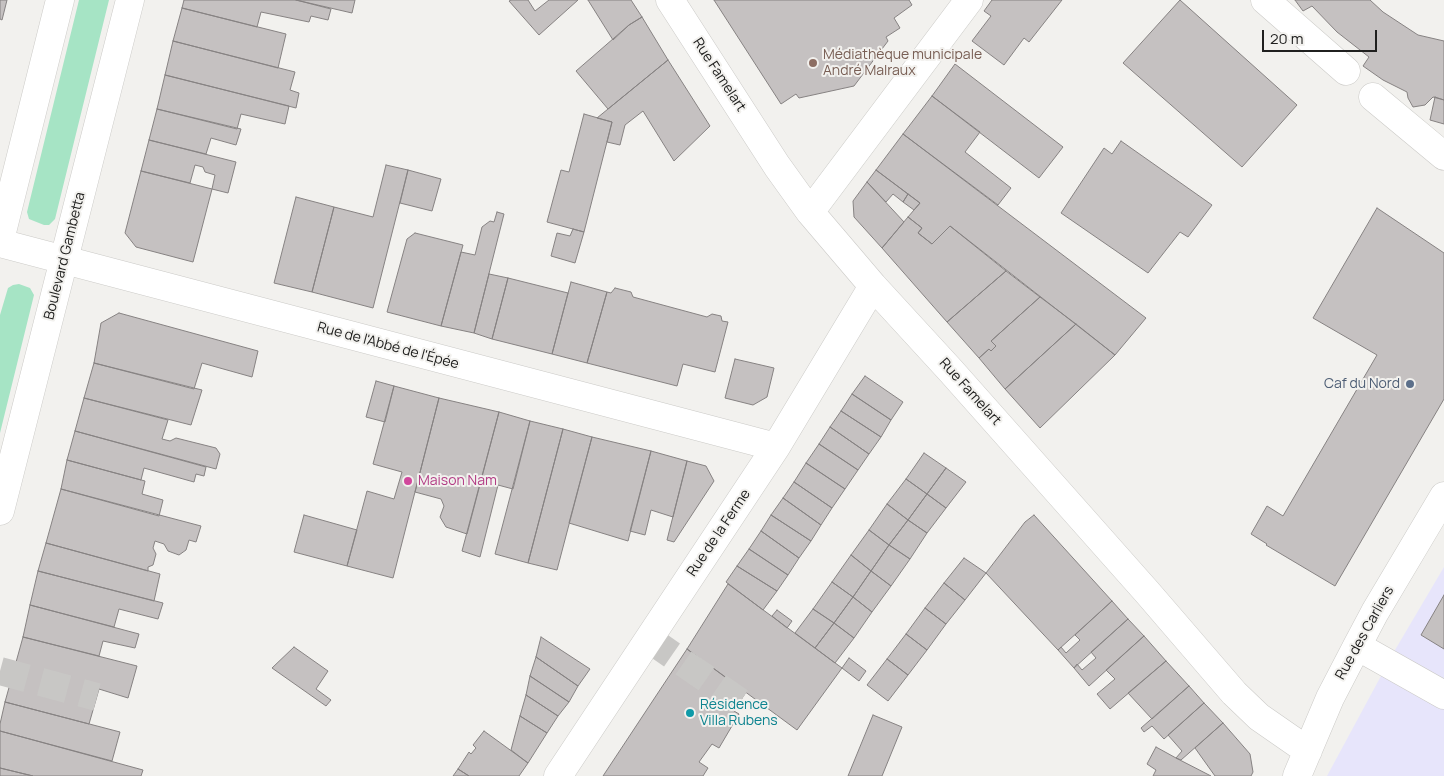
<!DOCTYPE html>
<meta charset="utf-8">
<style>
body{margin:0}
#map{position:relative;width:1444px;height:776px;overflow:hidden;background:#f2f1ee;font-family:Manrope,sans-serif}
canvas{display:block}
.scale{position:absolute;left:1262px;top:30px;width:115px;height:22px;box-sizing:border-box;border:2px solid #20201f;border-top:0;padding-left:6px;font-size:15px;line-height:18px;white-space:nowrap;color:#20201f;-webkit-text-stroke:4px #f2f1ee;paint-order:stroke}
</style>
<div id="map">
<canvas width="1444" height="776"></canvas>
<div class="scale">20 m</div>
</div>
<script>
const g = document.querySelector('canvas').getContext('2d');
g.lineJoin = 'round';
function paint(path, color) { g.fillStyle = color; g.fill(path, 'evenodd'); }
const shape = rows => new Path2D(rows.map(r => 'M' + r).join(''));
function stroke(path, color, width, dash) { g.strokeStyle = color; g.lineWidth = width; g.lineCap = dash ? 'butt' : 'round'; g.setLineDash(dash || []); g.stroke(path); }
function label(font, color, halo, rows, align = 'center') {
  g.font = font + ' Manrope,sans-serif'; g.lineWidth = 4; g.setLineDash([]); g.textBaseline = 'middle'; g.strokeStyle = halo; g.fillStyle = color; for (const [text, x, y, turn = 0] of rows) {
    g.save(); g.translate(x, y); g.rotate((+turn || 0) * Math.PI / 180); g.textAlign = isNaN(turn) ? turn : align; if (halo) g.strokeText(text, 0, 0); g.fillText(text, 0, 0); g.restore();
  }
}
paint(shape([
 [1444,567,1444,776,1327,776,1395,650]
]), '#e7e5fb');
paint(shape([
 [79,0,109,0,55,219,49,225,44,225,29,219,27,212],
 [19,284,30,288,34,295,0,433,0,315,8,288,13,285]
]), '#a6e4c5');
const building = shape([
 [0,0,7,0,2,20,0,19,0,0],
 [184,0,296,0,331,9,328,20,311,16,309,22,261,12,257,27,182,8,184,0],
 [296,0,355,0,352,13,296,0],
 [511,0,528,0,535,11,549,0,578,0,539,35,509,1,511,0],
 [588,0,631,0,642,17,629,25,613,40,588,0],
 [714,0,909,0,912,5,894,18,900,28,886,37,888,41,854,86,799,98,796,94,781,104,714,0],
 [992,0,1062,0,1029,42,1024,38,1004,65,972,41,991,16,984,11,992,0],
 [1180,0,1297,105,1242,167,1123,63,1180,0],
 [1295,0,1370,0,1383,12,1418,35,1444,41,1444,100,1433,97,1425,105,1413,107,1408,98,1407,92,1383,80,1363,66,1369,57,1337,32,1312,6,1303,11,1295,0],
 [182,8,286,34,278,68,173,41,182,8],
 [642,17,668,60,608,109,576,71,629,25,642,17],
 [173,41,295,72,290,90,299,93,296,108,165,75,173,41],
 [668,60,710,126,674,161,643,111,625,125,620,145,607,142,612,122,597,118,668,60],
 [955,64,1063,147,1039,178,932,96,955,64],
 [165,75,289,106,285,124,241,114,237,129,157,109,165,75],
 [932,96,980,132,965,152,1011,188,998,205,903,134,932,96],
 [1435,97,1444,100,1444,124,1430,120,1435,97],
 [157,109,241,129,236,145,211,138,206,154,149,140,157,109],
 [584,114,612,122,584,232,547,222,561,170,569,172,584,114],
 [903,134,1146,318,1115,355,950,226,932,244,918,233,922,228,908,217,920,203,876,170,903,134],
 [149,140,236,162,228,193,212,189,215,175,205,172,203,167,195,165,190,183,141,171,149,140],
 [1121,141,1212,205,1188,237,1180,232,1148,273,1061,213,1104,148,1112,154,1121,141],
 [386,165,408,170,373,308,312,292,334,207,373,217,386,165],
 [408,170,441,179,432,211,400,203,408,170],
 [876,170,908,194,903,202,893,194,886,202,867,182,876,170],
 [141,171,212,189,193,262,136,247,125,233,141,171],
 [867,182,904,222,882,248,854,217,853,201,867,182],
 [908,194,920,203,914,210,903,202,908,194],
 [296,197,334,207,312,292,274,283,296,197],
 [1377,208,1444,253,1444,399,1335,586,1266,545,1267,544,1251,534,1267,506,1283,516,1377,355,1313,318,1377,208],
 [497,212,504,214,474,333,441,326,461,252,475,255,482,227,490,221,494,222,497,212],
 [908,217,922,228,918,233,932,244,950,226,1006,271,947,322,882,248,908,217],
 [573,229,584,232,575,263,551,256,557,233,570,236,573,229],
 [415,233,463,245,441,326,387,312,407,239,415,233],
 [1006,271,1040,297,991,341,996,346,991,351,989,349,979,358,947,322,1006,271],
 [489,274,508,278,492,339,474,333,489,274],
 [508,278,568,293,552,354,492,339,508,278],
 [571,282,607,292,587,363,552,354,571,282],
 [615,288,631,292,633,297,707,317,712,314,721,316,722,321,728,322,715,372,683,364,677,386,587,363,607,292,611,293,615,288],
 [1040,297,1076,324,1005,389,979,358,989,349,991,351,996,346,991,341,1040,297],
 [119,313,258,351,252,377,202,363,194,389,94,363,101,323,119,313],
 [1076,324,1115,355,1040,428,1005,389,1076,324],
 [735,359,774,368,767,397,753,405,725,398,735,359],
 [94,363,202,390,191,425,84,398,94,363],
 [865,376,903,402,891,420,852,394,865,376],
 [376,381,394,386,385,422,366,417,376,381],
 [394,386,439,398,393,578,347,566,367,491,394,499,402,472,373,464,394,386],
 [852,394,891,420,881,437,841,411,852,394],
 [84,398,168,420,162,439,170,441,176,438,216,448,220,454,216,469,75,431,84,398],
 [439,398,499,412,467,534,446,527,440,517,444,506,441,499,415,492,439,398],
 [841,411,881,437,869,454,830,427,841,411],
 [499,412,530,421,513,489,498,485,480,557,462,551,499,412],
 [530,421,563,429,528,563,495,554,530,421],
 [830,427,869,454,858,470,819,444,830,427],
 [563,429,592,437,557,570,528,563,563,429],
 [75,431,206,467,204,476,196,474,194,482,144,468,141,480,67,460,75,431],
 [592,437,651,451,628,541,569,523,592,437],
 [819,444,858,470,845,489,806,463,819,444],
 [651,451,687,461,673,517,651,510,645,535,630,531,651,451],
 [924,453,946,468,927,494,906,479,924,453],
 [67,460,145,481,142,494,163,500,159,516,61,489,67,460],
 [687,461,706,466,714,481,674,542,667,540,687,461],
 [806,463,845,489,832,508,794,482,806,463],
 [946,468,966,482,946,508,927,494,946,468],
 [906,479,927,494,908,520,887,504,906,479],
 [794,482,832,508,821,525,783,498,794,482],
 [61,489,201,526,196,542,189,540,186,550,179,555,168,551,164,544,155,541,153,548,156,554,153,565,148,567,148,571,46,543,61,489],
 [927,494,946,508,927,533,908,520,927,494],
 [783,498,821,525,811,541,771,515,783,498],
 [887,504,908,520,889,545,869,530,887,504],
 [304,515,357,530,347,566,294,552,304,515],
 [771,515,811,541,799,558,761,531,771,515],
 [1034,515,1112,601,1058,650,986,573,1025,522,1034,515],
 [908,520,927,533,910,559,889,545,908,520],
 [869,530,889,545,871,571,851,555,869,530],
 [761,531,799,558,788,575,749,549,761,531],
 [46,543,160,574,154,601,38,571,46,543],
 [889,545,910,559,891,586,871,571,889,545],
 [749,549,788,575,777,591,737,566,749,549],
 [851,555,871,571,853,597,832,582,851,555],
 [964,558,986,573,965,600,944,583,964,558],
 [737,566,777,591,763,610,726,582,737,566],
 [38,571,163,603,158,619,119,609,114,627,30,605,38,571],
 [871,571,891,586,872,612,853,597,871,571],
 [832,582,853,597,834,623,813,609,832,582],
 [944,583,965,600,946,624,925,608,944,583],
 [728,584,842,668,797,730,687,649,728,584],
 [1444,595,1444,649,1421,635,1444,595],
 [853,597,872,612,854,638,834,623,853,597],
 [1112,601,1128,619,1074,668,1058,650,1061,647,1066,653,1080,640,1075,635,1112,601],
 [30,605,139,634,135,648,103,641,99,656,23,637,30,605],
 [925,608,946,624,927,650,906,634,925,608],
 [813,609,834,623,815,648,795,633,813,609],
 [777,610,792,621,787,628,772,616,777,610],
 [1128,619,1144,636,1089,686,1074,668,1077,664,1082,670,1096,658,1091,652,1128,619],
 [834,623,854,638,835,663,815,648,834,623],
 [906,634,927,650,908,675,887,659,906,634],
 [1144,636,1166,661,1110,709,1097,694,1115,679,1106,670,1144,636],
 [23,637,137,666,128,698,99,689,89,724,5,702,23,637],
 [541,637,590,669,578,686,536,657,541,637],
 [294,647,328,671,316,689,331,700,326,706,272,668,294,647],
 [687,649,746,692,734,711,739,714,719,748,712,744,699,762,708,768,703,776,603,776,687,649],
 [536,657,578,686,569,702,530,676,536,657],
 [849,658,866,671,859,681,842,668,849,658],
 [887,659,908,675,888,701,867,685,887,659],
 [1166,661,1189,686,1152,719,1128,693,1166,661],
 [530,676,569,702,558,716,526,695,530,676],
 [1189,686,1204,703,1164,739,1152,726,1144,732,1141,728,1189,686],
 [526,695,558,716,547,733,520,716,526,695],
 [5,702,120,732,112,761,0,731,0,724,5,702],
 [1204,703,1223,723,1181,760,1176,758,1182,751,1168,735,1204,703],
 [873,715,902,727,882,776,848,776,873,715],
 [520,716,547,733,528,763,511,750,520,716],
 [1223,723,1250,754,1253,772,1251,776,1215,776,1195,748,1223,723],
 [0,731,143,770,141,776,33,776,0,768,0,731],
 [484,731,528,763,519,776,469,776,458,769,469,752,471,754,476,748,473,745,484,731],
 [1156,747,1176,758,1211,776,1153,776,1156,770,1147,764,1156,747],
 [0,768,33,776,0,776,0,768],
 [458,769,469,776,453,776,458,769]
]);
paint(building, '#c5c1c1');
stroke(building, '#868282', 1);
stroke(shape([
 [649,639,740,702],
 [0,671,97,697]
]), '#c8c7c5', 28, [28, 14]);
const minor = shape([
 [670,0,777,166,810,212,873,286,951,371,1147,592,1234,693,1259,717,1308,751],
 [1265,0,1346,71],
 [1373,97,1444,156],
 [810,212,969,0],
 [0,243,776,447],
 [1357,646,1444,695],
 [558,776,776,447,873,286],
 [1297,776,1330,698,1357,646,1375,612,1444,496]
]);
const major = shape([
 [0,240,60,0],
 [0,511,130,0]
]);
stroke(minor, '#cbcac7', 29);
stroke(major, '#cbcac7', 29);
stroke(minor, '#fff', 28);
stroke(major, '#fff', 28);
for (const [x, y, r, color] of [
 [813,63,5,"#8d6e63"],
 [1410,384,5,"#5c6f8a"],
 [408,481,5,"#d1479c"],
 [690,713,5,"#0f9aa8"]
]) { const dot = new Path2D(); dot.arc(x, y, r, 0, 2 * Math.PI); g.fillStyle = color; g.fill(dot); stroke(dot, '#f2f1ee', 2); }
label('14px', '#785e54', '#f2f1ee', [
 ["Médiathèque municipale",823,55],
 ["André Malraux",823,71]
], 'left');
label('14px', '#20201f', '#f2f1ee', [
 ["Rue Famelart",719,75,57],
 ["Boulevard Gambetta",65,256,-76],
 ["Rue de l'Abbé de l'Épée",388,346,15],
 ["Rue Famelart",970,392,48],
 ["Rue de la Ferme",719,533,-56],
 ["Rue des Carliers",1365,633,-61]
]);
label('14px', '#4e5e75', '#f2f1ee', [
 ["Caf du Nord",1400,384]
], 'right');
label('14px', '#b23c85', '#f2f1ee', [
 ["Maison Nam",418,481]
], 'left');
label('14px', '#0d838f', '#f2f1ee', [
 ["Résidence",700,705],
 ["Villa Rubens",700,721]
], 'left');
</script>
